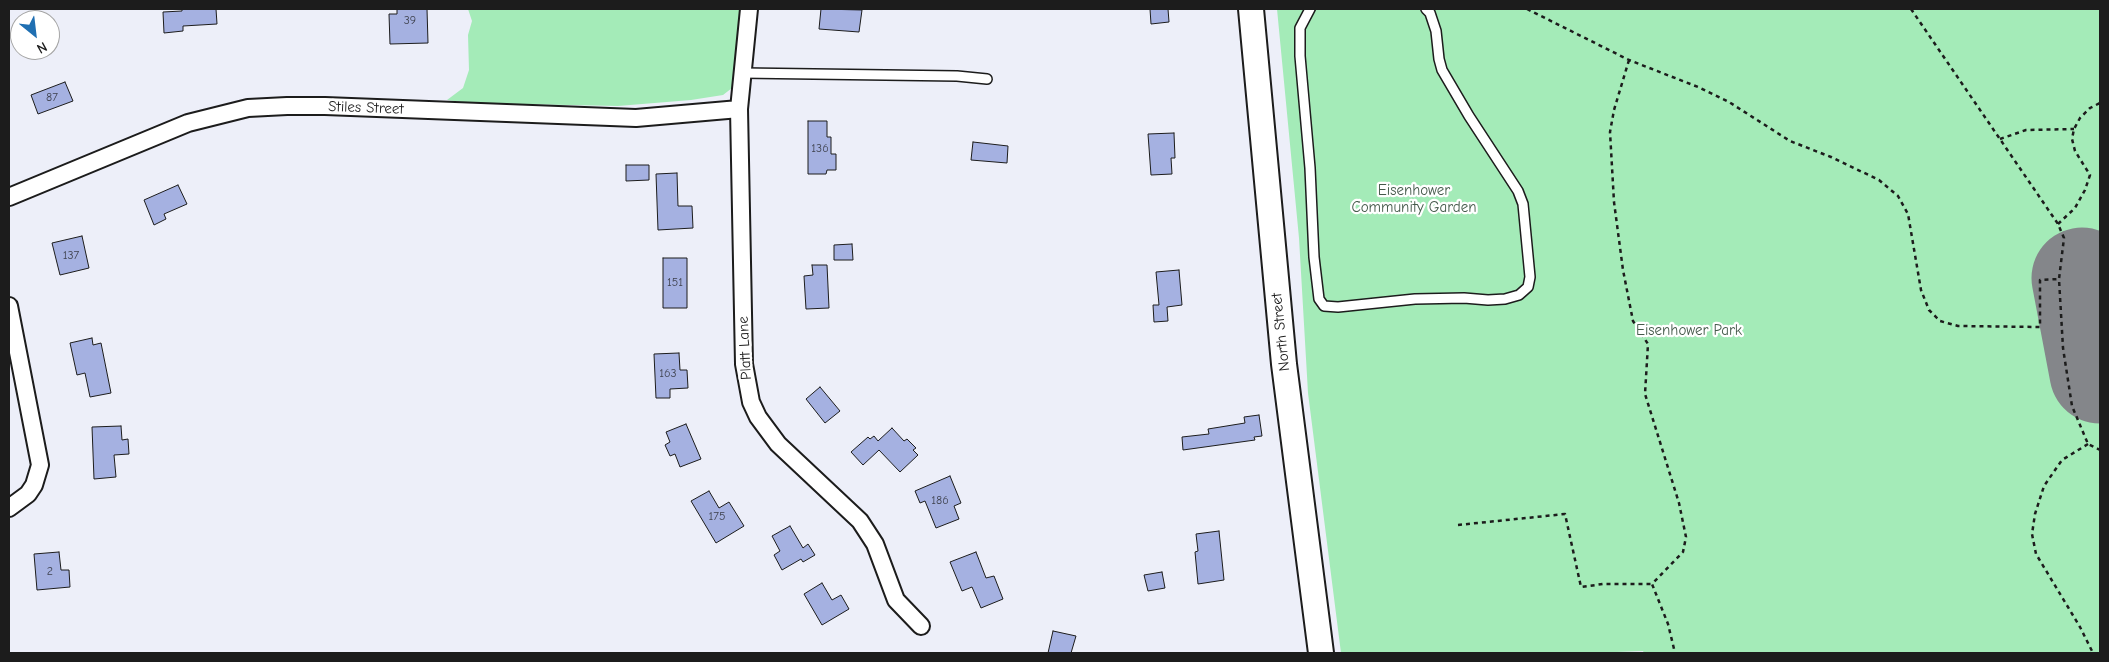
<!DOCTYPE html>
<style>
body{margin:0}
#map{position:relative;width:2109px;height:662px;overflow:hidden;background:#edeff9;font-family:"Comic Neue",sans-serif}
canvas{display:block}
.frame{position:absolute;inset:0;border:10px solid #1c1c1c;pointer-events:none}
.north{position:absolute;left:10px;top:10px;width:50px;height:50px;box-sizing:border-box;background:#fff;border:1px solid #a4a4a4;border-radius:50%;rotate:151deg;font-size:14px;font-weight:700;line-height:20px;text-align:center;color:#1c1c1c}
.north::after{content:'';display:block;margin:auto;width:18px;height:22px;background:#1f6fb2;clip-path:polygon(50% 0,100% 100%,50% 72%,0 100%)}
</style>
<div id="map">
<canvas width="2109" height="662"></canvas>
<div class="frame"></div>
<div class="north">N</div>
</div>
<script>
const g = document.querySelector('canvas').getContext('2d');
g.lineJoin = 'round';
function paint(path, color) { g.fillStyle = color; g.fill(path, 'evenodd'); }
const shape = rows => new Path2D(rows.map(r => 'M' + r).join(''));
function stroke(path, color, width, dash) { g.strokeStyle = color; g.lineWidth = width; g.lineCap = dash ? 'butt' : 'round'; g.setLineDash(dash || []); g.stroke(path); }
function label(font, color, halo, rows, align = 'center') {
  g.font = font + ' "Comic Neue",sans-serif'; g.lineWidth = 4.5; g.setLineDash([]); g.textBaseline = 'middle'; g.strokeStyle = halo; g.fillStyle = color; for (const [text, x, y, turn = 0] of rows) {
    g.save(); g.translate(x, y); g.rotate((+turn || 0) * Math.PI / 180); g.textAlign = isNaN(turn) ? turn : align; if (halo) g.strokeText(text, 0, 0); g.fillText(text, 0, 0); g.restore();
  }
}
paint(shape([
 [468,9,746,9,741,74,732,88,723,95,691,100,618,106,469,103,447,100,463,88,469,70,468,35,472,21],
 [1277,9,2100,9,2100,653,1644,653,1643,651,1591,653,1341,653,1308,393,1299,238]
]), '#a4ebb8');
stroke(shape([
 [2082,278,2100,373]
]), '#84868a', 101);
const building = shape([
 [182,9,216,9,217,24,183,26,183,31,164,33,163,12,182,11,182,9],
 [397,9,427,9,428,43,390,44,389,14,397,14,397,9],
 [821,9,862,10,859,32,819,29,821,9],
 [1150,9,1168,9,1169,22,1151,24,1150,9],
 [65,82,73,101,38,114,31,95,65,82],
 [808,121,827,121,827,137,831,137,831,154,836,154,836,170,827,170,826,174,808,174,808,121],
 [1174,133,1175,158,1171,158,1172,174,1151,175,1148,134,1174,133],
 [973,142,1008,146,1007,163,971,160,973,142],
 [626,165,649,165,649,180,626,181,626,165],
 [677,173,678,206,692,206,693,228,658,230,656,174,677,173],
 [178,185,187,204,164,214,166,219,154,225,144,200,178,185],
 [82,236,89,268,60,275,52,243,82,236],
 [852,244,853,260,834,260,834,245,852,244],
 [663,258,687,258,687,308,663,308,663,258],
 [812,265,827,265,829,308,806,309,804,276,813,275,812,265],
 [1179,270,1182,305,1167,307,1168,321,1154,322,1153,305,1159,305,1156,272,1179,270],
 [92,338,93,345,101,343,111,393,90,397,85,373,77,375,70,343,92,338],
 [679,353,680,370,687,370,688,388,670,389,670,398,656,398,654,354,679,353],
 [820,387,840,411,825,423,806,399,820,387],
 [1259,415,1262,436,1254,437,1255,440,1183,450,1182,437,1209,434,1208,429,1245,423,1244,417,1259,415],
 [686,424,701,459,680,467,675,454,670,456,665,445,670,442,666,432,686,424],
 [121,426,122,440,128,439,129,454,114,455,116,477,94,479,92,427,121,426],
 [892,428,904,441,907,439,916,448,913,450,918,455,900,472,879,450,863,465,851,452,868,437,870,439,874,436,878,441,892,428],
 [950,476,961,503,954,506,959,519,936,528,925,501,920,503,915,491,950,476],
 [709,491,719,508,729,502,744,526,716,543,691,501,709,491],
 [790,526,803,548,808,544,815,555,803,562,801,559,782,570,774,555,780,551,772,536,790,526],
 [1219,531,1224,580,1198,584,1195,552,1198,551,1196,534,1219,531],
 [59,552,61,570,69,570,70,587,37,590,34,554,59,552],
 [976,552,986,578,994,576,1003,599,981,608,972,587,962,591,950,562,976,552],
 [1162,572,1165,588,1148,591,1144,575,1162,572],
 [822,583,832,600,841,595,849,609,822,625,804,594,822,583],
 [1053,631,1076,636,1071,653,1048,653,1053,631]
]);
paint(building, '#a5b1e1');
stroke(building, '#1c1c1c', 1);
const lane = shape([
 [1310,9,1300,28,1300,56,1310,168,1314,257,1319,299,1324,306,1338,307,1415,299,1464,298,1488,300,1505,299,1519,295,1528,287,1530,277,1523,204,1518,191,1469,116,1442,70,1439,59,1436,31,1430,13,1426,9],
 [742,73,957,76,987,79]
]);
const street = shape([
 [749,9,739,109,744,364,751,402,758,417,778,444,860,521,875,544,896,600,921,626],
 [9,197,188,123,248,108,287,106,325,106,636,118,739,109],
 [9,306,40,465,34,485,28,494,9,508]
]);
const secondary = shape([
 [1251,9,1284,364,1321,653]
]);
stroke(lane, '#1c1c1c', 12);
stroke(street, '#1c1c1c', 20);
stroke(secondary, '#1c1c1c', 28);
stroke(shape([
 [1527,9,1629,60,1698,87,1729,102,1790,141,1831,157,1879,180,1898,196,1908,214,1921,290,1929,310,1940,321,1958,326,2040,327,2040,280,2059,279],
 [1911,9,2058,224,2064,238,2059,279,2063,348,2072,406,2088,444,2100,450],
 [1629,60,1614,110,1610,132,1614,202,1623,270,1633,321,1648,344,1645,394,1679,503,1686,537,1683,552,1652,584,1668,624,1675,653],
 [2000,139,2026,130,2074,129],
 [2058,224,2075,208,2085,190,2090,175,2075,151,2072,139,2074,129,2080,118,2090,108,2100,103],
 [2088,444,2062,460,2044,486,2035,514,2032,534,2036,554,2080,627,2093,653],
 [1458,525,1565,514,1581,587,1603,584,1652,584]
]), '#1c1c1c', 2.5, [4, 4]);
stroke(lane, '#fff', 9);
stroke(street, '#fff', 16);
stroke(secondary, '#fff', 24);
label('12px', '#3e414d', null, [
 ["39",410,21],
 ["87",52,98],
 ["136",820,149],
 ["137",71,256],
 ["151",675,283],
 ["163",668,374],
 ["186",940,501],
 ["175",717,517],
 ["2",50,572]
]);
label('15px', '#1c1c1c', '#fff', [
 ["Stiles Street",366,108,2],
 ["North Street",1281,332,-96],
 ["Platt Lane",745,348,-93]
]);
label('15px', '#455a4b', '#fff', [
 ["Eisenhower",1414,191],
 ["Community Garden",1414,208],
 ["Eisenhower Park",1689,331]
]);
</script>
